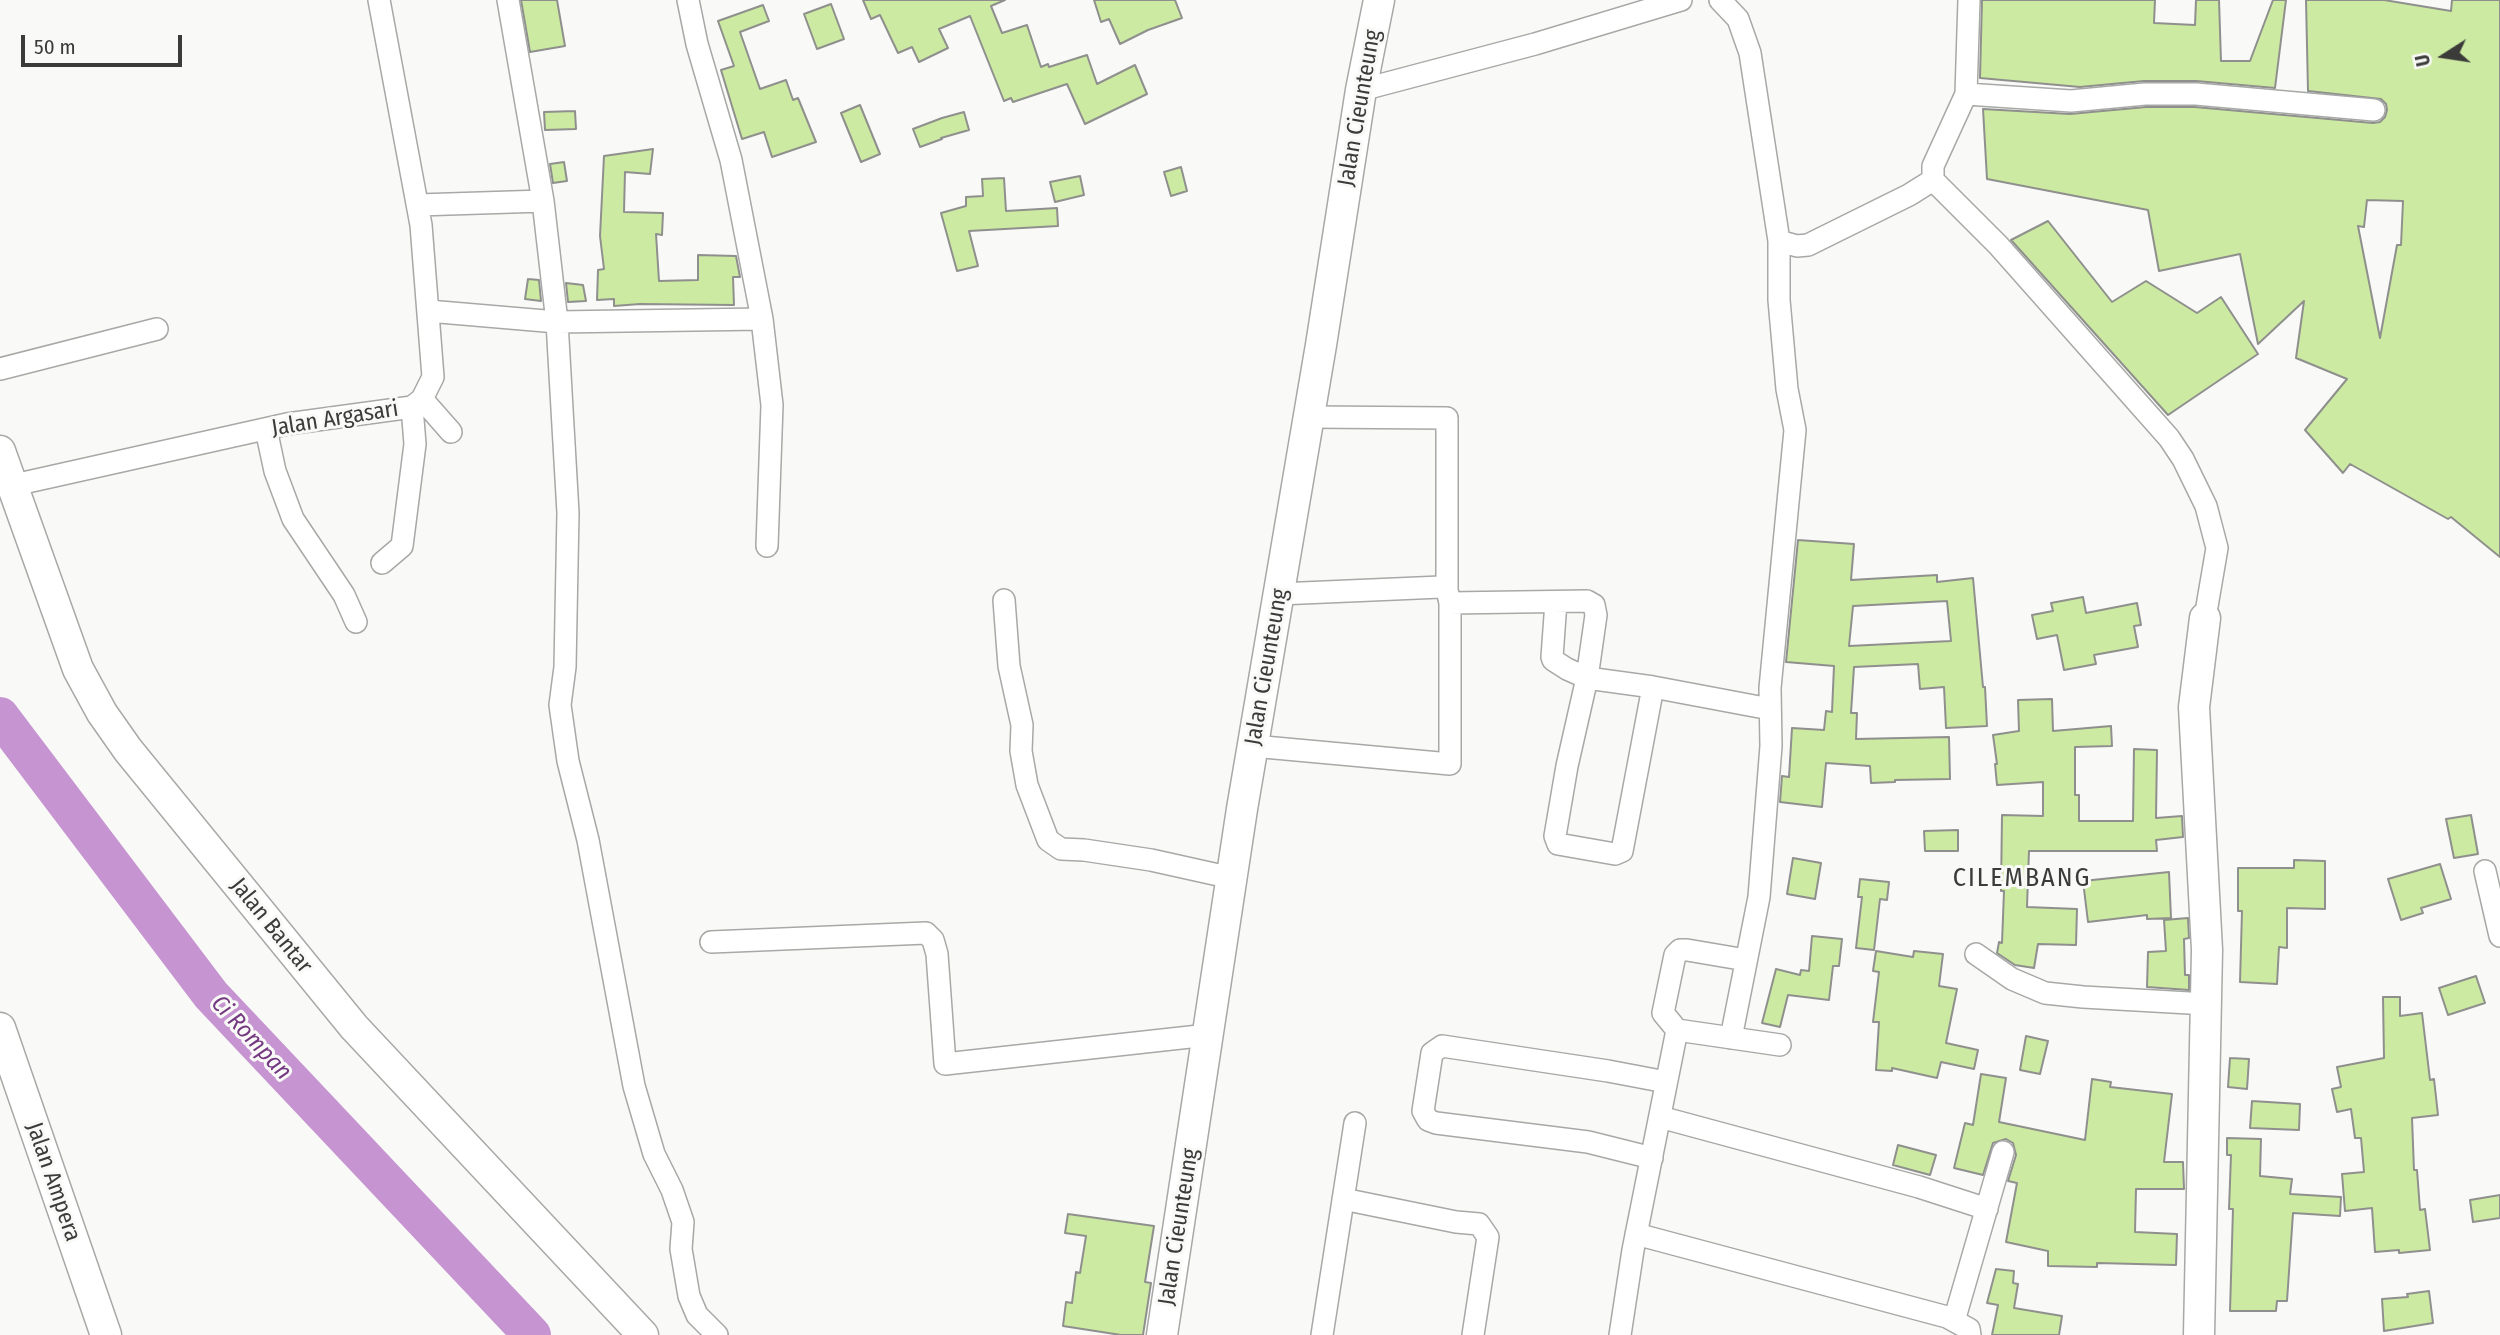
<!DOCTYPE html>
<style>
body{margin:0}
#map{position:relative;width:2500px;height:1335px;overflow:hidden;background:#f9faf7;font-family:"Fira Sans Condensed",sans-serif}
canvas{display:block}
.north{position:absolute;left:2409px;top:21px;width:70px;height:70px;-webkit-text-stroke:5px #f9faf7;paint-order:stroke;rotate:258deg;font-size:19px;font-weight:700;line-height:28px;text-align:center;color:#3b3b3a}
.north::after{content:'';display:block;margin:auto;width:24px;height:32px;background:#3b3b3a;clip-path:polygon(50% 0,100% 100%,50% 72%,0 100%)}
.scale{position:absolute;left:21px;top:35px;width:161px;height:32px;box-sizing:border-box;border:4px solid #3b3b3a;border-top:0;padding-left:9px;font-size:21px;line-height:24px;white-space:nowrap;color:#3b3b3a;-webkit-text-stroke:5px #f9faf7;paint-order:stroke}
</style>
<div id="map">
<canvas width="2500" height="1335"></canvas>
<div class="north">U</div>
<div class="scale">50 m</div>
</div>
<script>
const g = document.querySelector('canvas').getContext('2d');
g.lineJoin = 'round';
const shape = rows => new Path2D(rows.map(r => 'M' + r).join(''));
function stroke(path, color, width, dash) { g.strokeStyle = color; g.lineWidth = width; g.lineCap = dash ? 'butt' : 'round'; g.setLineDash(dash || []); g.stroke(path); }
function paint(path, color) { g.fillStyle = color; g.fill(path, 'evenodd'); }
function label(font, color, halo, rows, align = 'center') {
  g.font = font + ' "Fira Sans Condensed",sans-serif'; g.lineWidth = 6; g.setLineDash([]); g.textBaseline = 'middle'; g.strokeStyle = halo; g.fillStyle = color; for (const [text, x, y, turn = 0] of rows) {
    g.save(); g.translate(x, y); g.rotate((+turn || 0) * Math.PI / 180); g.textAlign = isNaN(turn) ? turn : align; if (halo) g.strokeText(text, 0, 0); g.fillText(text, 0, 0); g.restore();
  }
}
stroke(shape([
 [0,716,211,995,532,1335]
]), '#c695d1', 38);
const building = shape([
 [521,0,557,0,565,46,530,52,521,0],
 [863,0,1005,0,991,6,1002,33,1027,25,1041,67,1048,64,1049,67,1087,55,1097,84,1135,65,1147,94,1085,124,1067,84,1013,102,1011,98,1004,101,970,16,939,29,948,48,919,62,912,47,898,53,880,15,871,19,863,0],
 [1094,0,1175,0,1182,18,1148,30,1120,44,1109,19,1101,22,1094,0],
 [1982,0,2155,0,2154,23,2195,25,2196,0,2219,0,2221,61,2250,61,2273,0,2286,0,2275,88,2196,81,2144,81,2080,87,1980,78,1982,0],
 [2306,0,2384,0,2451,11,2452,0,2500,0,2500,557,2451,517,2448,519,2350,464,2343,473,2305,430,2347,379,2296,358,2304,301,2258,344,2240,254,2159,271,2148,210,1987,179,1983,109,2070,114,2146,107,2195,107,2373,123,2380,122,2385,117,2387,110,2386,104,2381,99,2308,91,2306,0],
 [2367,200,2403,201,2401,245,2397,245,2380,338,2358,226,2364,227,2367,200],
 [831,4,844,39,817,49,804,14,831,4],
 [763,5,769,21,740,32,760,89,786,80,793,100,798,98,816,142,772,157,764,132,742,139,721,70,734,66,718,21,763,5],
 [860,105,880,154,861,162,841,113,860,105],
 [575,111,576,129,545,130,544,112,575,111],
 [964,112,969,130,941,138,942,139,920,147,913,129,942,118,964,112],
 [653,149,650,174,625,172,624,212,663,213,662,235,656,234,659,281,698,280,698,255,736,256,740,277,733,277,734,305,640,304,614,306,614,299,597,300,598,270,604,269,600,236,604,156,653,149],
 [564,162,567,181,553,183,550,164,564,162],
 [1181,167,1187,191,1171,196,1164,172,1181,167],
 [1080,176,1084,195,1055,202,1050,182,1080,176],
 [1004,178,1006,211,1057,208,1058,226,969,231,978,266,957,271,941,213,966,206,966,197,983,196,982,179,1004,178],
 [2048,221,2112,302,2146,281,2197,313,2221,297,2258,354,2168,415,2011,240,2048,221],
 [528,279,539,280,541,301,525,299,528,279],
 [566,283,583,285,586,301,568,302,566,283],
 [1798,540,1854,544,1851,580,1937,575,1937,582,1973,578,1983,687,1985,687,1987,726,1946,728,1944,687,1920,689,1918,664,1854,667,1851,713,1857,713,1856,739,1949,737,1950,779,1895,780,1895,782,1871,783,1870,766,1826,763,1822,807,1780,802,1782,776,1789,777,1792,728,1824,730,1826,711,1832,712,1834,666,1786,662,1798,540],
 [1947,601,1951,641,1849,646,1853,606,1947,601],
 [2083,597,2086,613,2137,603,2141,625,2134,626,2138,647,2094,655,2096,664,2064,670,2057,635,2037,639,2032,615,2053,611,2051,603,2083,597],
 [2052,699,2053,731,2111,726,2112,746,2075,747,2075,795,2079,795,2079,821,2133,821,2134,749,2157,750,2156,818,2182,816,2183,837,2156,840,2157,851,2029,851,2027,907,2077,909,2076,945,2038,944,2034,968,2015,965,1997,953,1999,942,2002,943,2004,891,2001,891,2002,815,2043,816,2043,782,1997,785,1995,764,1997,764,1993,735,2019,731,2018,700,2052,699],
 [2471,815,2478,854,2454,858,2446,819,2471,815],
 [1958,830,1958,851,1925,851,1924,831,1958,830],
 [1793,858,1821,863,1815,899,1787,894,1793,858],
 [2294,860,2325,861,2325,909,2287,908,2287,948,2279,947,2277,984,2240,982,2242,911,2238,911,2238,868,2294,868,2294,860],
 [2440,864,2451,899,2421,908,2423,913,2401,920,2388,879,2440,864],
 [2169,872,2171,918,2147,919,2147,915,2088,922,2083,881,2169,872],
 [1860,879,1889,882,1887,900,1880,899,1874,950,1856,948,1862,897,1858,897,1860,879],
 [2188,918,2189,938,2184,939,2185,975,2189,975,2189,990,2147,987,2148,952,2166,951,2164,920,2188,918],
 [1812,936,1842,939,1839,966,1833,966,1829,1000,1788,995,1780,1027,1762,1023,1776,969,1800,975,1801,970,1809,971,1812,936],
 [1876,951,1913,957,1914,951,1943,954,1939,986,1957,989,1946,1043,1978,1050,1974,1069,1941,1062,1937,1078,1892,1068,1892,1071,1876,1070,1879,1022,1873,1022,1879,972,1873,971,1876,951],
 [2476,976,2485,1003,2448,1015,2439,988,2476,976],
 [2383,997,2400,997,2400,1016,2422,1013,2430,1080,2434,1079,2438,1115,2412,1118,2414,1170,2417,1170,2420,1210,2425,1209,2430,1250,2399,1253,2399,1250,2375,1252,2372,1208,2345,1211,2342,1174,2364,1172,2361,1138,2355,1138,2351,1109,2337,1112,2332,1089,2341,1087,2337,1067,2384,1058,2383,997],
 [2026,1036,2048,1041,2040,1074,2020,1070,2026,1036],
 [2230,1058,2249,1059,2247,1089,2228,1087,2230,1058],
 [1981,1074,2006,1078,1999,1122,2085,1140,2092,1079,2111,1082,2110,1087,2172,1094,2164,1162,2183,1162,2184,1189,2136,1189,2135,1232,2177,1234,2176,1265,2097,1263,2097,1267,2048,1266,2048,1251,2006,1242,2017,1183,2008,1181,2016,1155,2013,1143,2006,1139,1993,1143,1983,1175,1954,1168,1965,1123,1973,1125,1981,1074],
 [2252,1101,2300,1104,2299,1130,2250,1128,2252,1101],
 [2227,1138,2261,1139,2260,1176,2292,1179,2290,1194,2341,1197,2340,1216,2293,1213,2287,1301,2277,1301,2276,1311,2230,1311,2233,1209,2229,1209,2231,1155,2227,1155,2227,1138],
 [1898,1145,1936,1155,1930,1175,1893,1165,1898,1145],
 [2500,1195,2500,1218,2473,1222,2470,1200,2500,1195],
 [1068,1214,1154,1226,1145,1282,1151,1283,1143,1335,1121,1335,1063,1326,1066,1302,1072,1303,1076,1272,1080,1273,1086,1236,1065,1233,1068,1214],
 [1996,1269,2014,1271,2013,1283,2018,1284,2014,1308,2062,1316,2059,1335,1992,1335,1998,1305,1987,1303,1996,1269],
 [2429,1291,2433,1323,2384,1331,2382,1299,2408,1297,2407,1294,2429,1291]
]);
paint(building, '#cceaa1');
stroke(building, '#8f908d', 2);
const street = shape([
 [508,0,543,201,557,322,568,513,565,667,560,705,568,761,588,840,634,1086,654,1154,672,1190,683,1222,681,1249,689,1296,697,1315,717,1335],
 [1720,0,1738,19,1750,53,1779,241,1797,246,1808,245,1909,195,1933,180],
 [1969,0,1966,94,1933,166,1933,180,1998,245,2169,438,2183,459,2206,506,2217,548,2205,618],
 [1361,90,1535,44,1681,0],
 [1966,94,2071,101,2145,94,2196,94,2374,110],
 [418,205,543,201],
 [428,311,557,322,762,319,731,160,697,44,688,0],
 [762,319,772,405,767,546],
 [0,369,157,329],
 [422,399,451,432],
 [1309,417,1447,418,1447,590],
 [266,429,275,471,293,519,344,595,356,622],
 [14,485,287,424,412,407,422,399,433,377,421,225,379,0],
 [382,563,402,546,415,444,412,407],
 [1279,594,1441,587,1447,590,1450,603,1587,601,1594,605,1596,615,1587,678,1567,766,1555,836,1558,844,1615,854,1622,851,1653,687],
 [1004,600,1009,666,1022,725,1021,751,1027,785,1048,840,1061,849,1084,850,1151,860,1232,878],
 [1556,602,1552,657,1553,660,1567,669,1587,678,1653,687,1770,709],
 [1253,746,1450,764,1450,603],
 [2485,871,2500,936],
 [711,942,926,933,933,940,937,954,945,1064,1208,1035],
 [1976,954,2012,979,2045,993,2083,997,2207,1004],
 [1746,960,1687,950,1680,950,1675,955,1663,1013,1677,1030,1780,1045],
 [1731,1038,1759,897,1771,746,1770,688,1795,430,1787,389,1779,300,1779,241],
 [1660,1117,1919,1187,1987,1209],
 [1652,1158,1588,1142,1436,1123,1428,1120,1423,1111,1432,1053,1442,1046,1608,1071,1666,1082],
 [1343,1199,1456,1222,1479,1224,1488,1237,1473,1335],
 [1636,1234,1947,1317,1969,1329,1970,1335],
 [1954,1321,2003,1152],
 [1322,1335,1355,1123],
 [1620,1335,1633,1250,1677,1030]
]);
const secondary = shape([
 [0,451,78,669,102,713,128,750,354,1027,643,1335],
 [0,1028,106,1335],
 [1162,1335,1242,809,1321,345,1361,90,1379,0],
 [2199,1335,2207,950,2194,707,2205,618]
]);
stroke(street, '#a7a9a6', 24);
stroke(secondary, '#a7a9a6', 33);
stroke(street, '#fff', 21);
stroke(secondary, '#fff', 30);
label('23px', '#3b3b3a', '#f9faf7', [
 ["Jalan Cieunteung",1360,108,-80],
 ["Jalan Argasari",335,419,-9],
 ["Jalan Cieunteung",1267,667,-80],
 ["Jalan Bantar",271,926,51],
 ["Jalan Ampera",53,1182,71],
 ["Jalan Cieunteung",1179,1227,-81]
]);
label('italic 24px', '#743881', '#f9faf7', [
 ["Ci Rompan",251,1038,47]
]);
g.letterSpacing = '2px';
label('26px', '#3b3b3a', '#f9faf7', [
 ["CILEMBANG",2022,879]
]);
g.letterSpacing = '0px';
</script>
